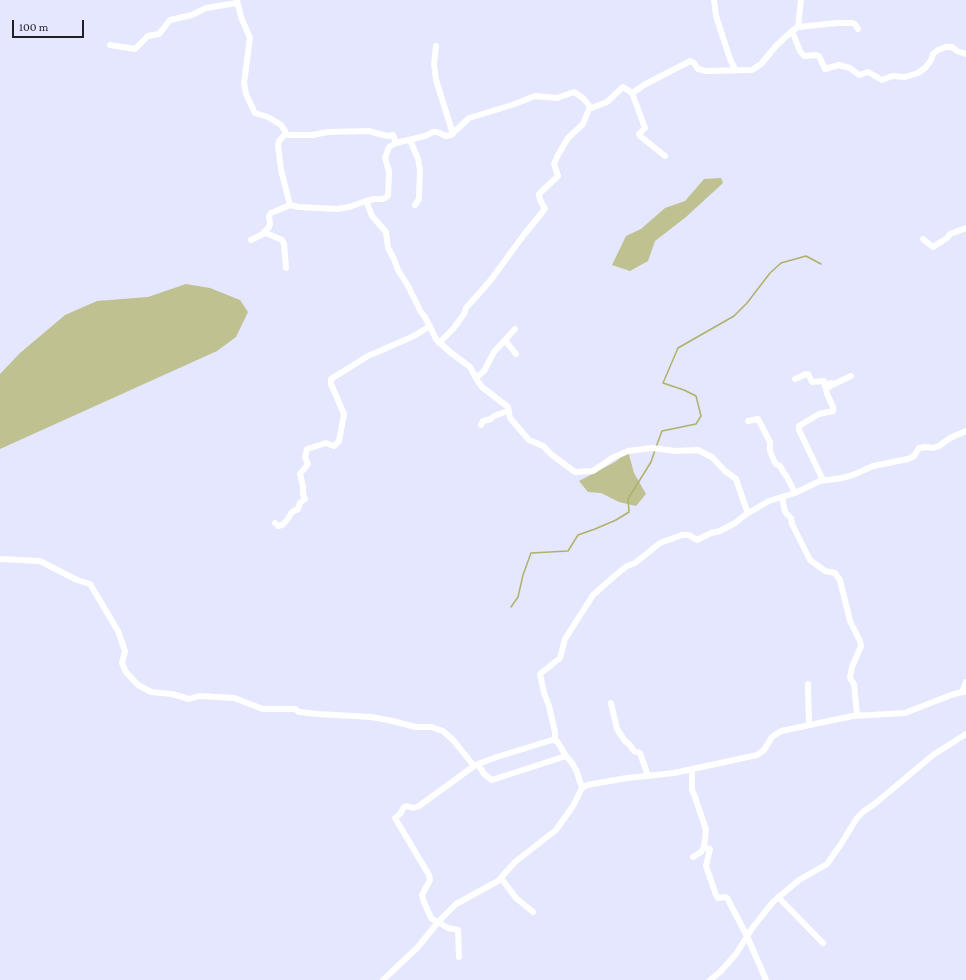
<!DOCTYPE html>
<style>
body{margin:0}
#map{position:relative;width:966px;height:980px;overflow:hidden;background:#e4e7fd;font-family:"Crimson Pro",serif}
canvas{display:block}
.scale{position:absolute;left:12px;top:20px;width:72px;height:18px;box-sizing:border-box;border:2px solid #1e1f27;border-top:0;padding-left:5px;font-size:12px;line-height:14px;white-space:nowrap;color:#1e1f27;-webkit-text-stroke:3px #e4e7fd;paint-order:stroke}
</style>
<div id="map">
<canvas width="966" height="980"></canvas>
<div class="scale">100 m</div>
</div>
<script>
const g = document.querySelector('canvas').getContext('2d');
g.lineJoin = 'round';
function paint(path, color) { g.fillStyle = color; g.fill(path, 'evenodd'); }
const shape = rows => new Path2D(rows.map(r => 'M' + r).join(''));
function stroke(path, color, width, dash) { g.strokeStyle = color; g.lineWidth = width; g.lineCap = dash ? 'butt' : 'round'; g.setLineDash(dash || []); g.stroke(path); }
paint(shape([
 [721,178,723,183,686,217,655,241,648,261,630,271,612,265,626,236,641,229,665,208,685,201,704,179],
 [186,284,210,288,240,300,248,312,236,337,217,351,0,449,0,374,20,353,65,315,97,301,148,297],
 [628,451,634,473,646,494,636,506,619,502,601,493,588,492,579,481,615,462]
]), '#bfc191');
stroke(shape([
 [656,447,662,431,696,424,701,416,696,396,684,390,663,383,678,348,734,316,747,303,770,273,781,263,806,256,821,264],
 [511,607,518,597,523,575,531,553,568,551,578,535,595,529,616,520,629,512,628,499,651,462,655,450]
]), '#afb16b', 1.5);
stroke(shape([
 [237,0,241,17,250,38,244,83,246,94,255,113,268,117,281,125,285,131,286,133,279,141,278,145,281,170,290,205,271,213,269,217,270,224,269,227,263,234,251,240],
 [714,0,716,16,730,59,735,69],
 [801,0,798,27,792,31,800,51,804,56,816,55,819,56,825,69,839,65,846,67,850,68,859,75,868,72,882,80,892,76,905,77,918,73,926,67,931,60,933,54,938,50,946,47,952,47,957,51,966,54],
 [798,27,837,23,852,23,855,24,858,29],
 [110,45,135,49,148,36,159,34,170,20,192,15,206,8,237,3],
 [436,46,434,64,436,80,453,134],
 [632,93,645,128,639,134,640,136,665,156],
 [591,108,583,98,574,92,557,98,535,96,512,105,469,118,451,135,446,136,437,132,433,132,425,136,396,143,389,147,385,158,389,171,388,196,383,199,374,199,366,201,372,216,386,232,388,248,394,259,398,270,407,284,421,312,425,317,436,339,450,352,470,367,477,380,482,387,508,407,510,418,529,440,543,446,552,455,575,472,593,471,612,458,628,451,652,448,675,451,698,450,712,457,725,471,736,479,747,511,750,512,769,501,795,493,787,477,784,473,780,466,776,464,774,461,770,451,770,442,758,419,748,421],
 [285,135,312,135,328,132,369,131,387,136,393,135,396,143],
 [410,140,418,159,420,170,419,199,415,205],
 [290,205,299,207,337,209,349,207,366,201],
 [264,232,282,240,284,244,286,268],
 [923,239,933,247,947,238,950,234,966,228],
 [505,340,515,329],
 [439,343,453,329,464,314,466,308,490,281,523,236,544,210,545,209,540,200,539,194,558,176,554,164,558,155,568,138,583,124,589,109,607,102,623,87,632,93,634,92,644,85,690,61,694,63,698,69,706,71,752,70,761,64,776,46,792,31],
 [476,378,484,371,494,352,505,340,516,354],
 [795,379,806,374,808,374,812,382,824,381,825,386,831,383],
 [481,425,483,421,491,419,494,416,508,411],
 [823,480,799,430,799,426,819,414,833,411,833,407,827,394,826,389,830,386,851,376],
 [795,493,820,481,842,478,853,475,873,466,908,459,914,456,919,448,925,447,933,448,939,446,950,438,966,431],
 [782,497,785,512,791,518,792,524,810,560,825,571,835,573,840,580,850,621,860,641,861,646,852,667,850,677,851,680,854,684,857,715],
 [275,523,278,526,282,525,287,520,292,512,298,509,300,503,305,499,303,494,303,487,300,474,308,464,305,457,307,449,326,443,334,446,339,441,344,414,331,384,331,379,368,356,414,336,430,326],
 [0,559,40,561,77,580,90,584,118,631,125,651,122,663,126,672,138,685,151,692,172,694,189,699,199,696,234,698,263,709,295,709,299,712,318,714,371,717,388,720,416,727,431,727,443,731,454,741,474,766,478,764,484,774,492,780,566,756,572,763,577,772,582,788],
 [808,684,809,725],
 [962,692,966,682],
 [611,703,617,729,625,741,629,744,634,751,640,753,648,776],
 [555,740,555,732,549,706,544,693,540,674,560,658,565,639,593,595,618,573,627,566,635,563,660,543,682,535,689,535,697,540,711,533,720,531,735,523,749,512],
 [478,764,497,757,552,740,557,741,566,756],
 [692,769,692,790,695,797,706,830,704,847,701,852,693,857],
 [704,847,710,849,706,866,716,895,718,898,725,897,727,898,747,936,766,980],
 [501,878,516,898,533,912],
 [778,897,823,943],
 [439,921,441,924,448,928,458,930,459,957],
 [437,922,431,918,424,902,422,895,430,880,429,875,395,818,400,814,404,807,407,806,413,808,419,806,474,766],
 [383,980,417,948,439,921,456,904,498,881,515,862,556,830,573,806,582,788,587,785,627,778,674,773,757,755,764,750,772,737,781,731,853,716,905,713,951,695,962,692,966,692],
 [710,980,720,972,736,954,753,927,773,902,799,880,827,864,841,844,857,818,863,812,877,802,933,755,966,734]
]), '#fff', 6);
</script>
